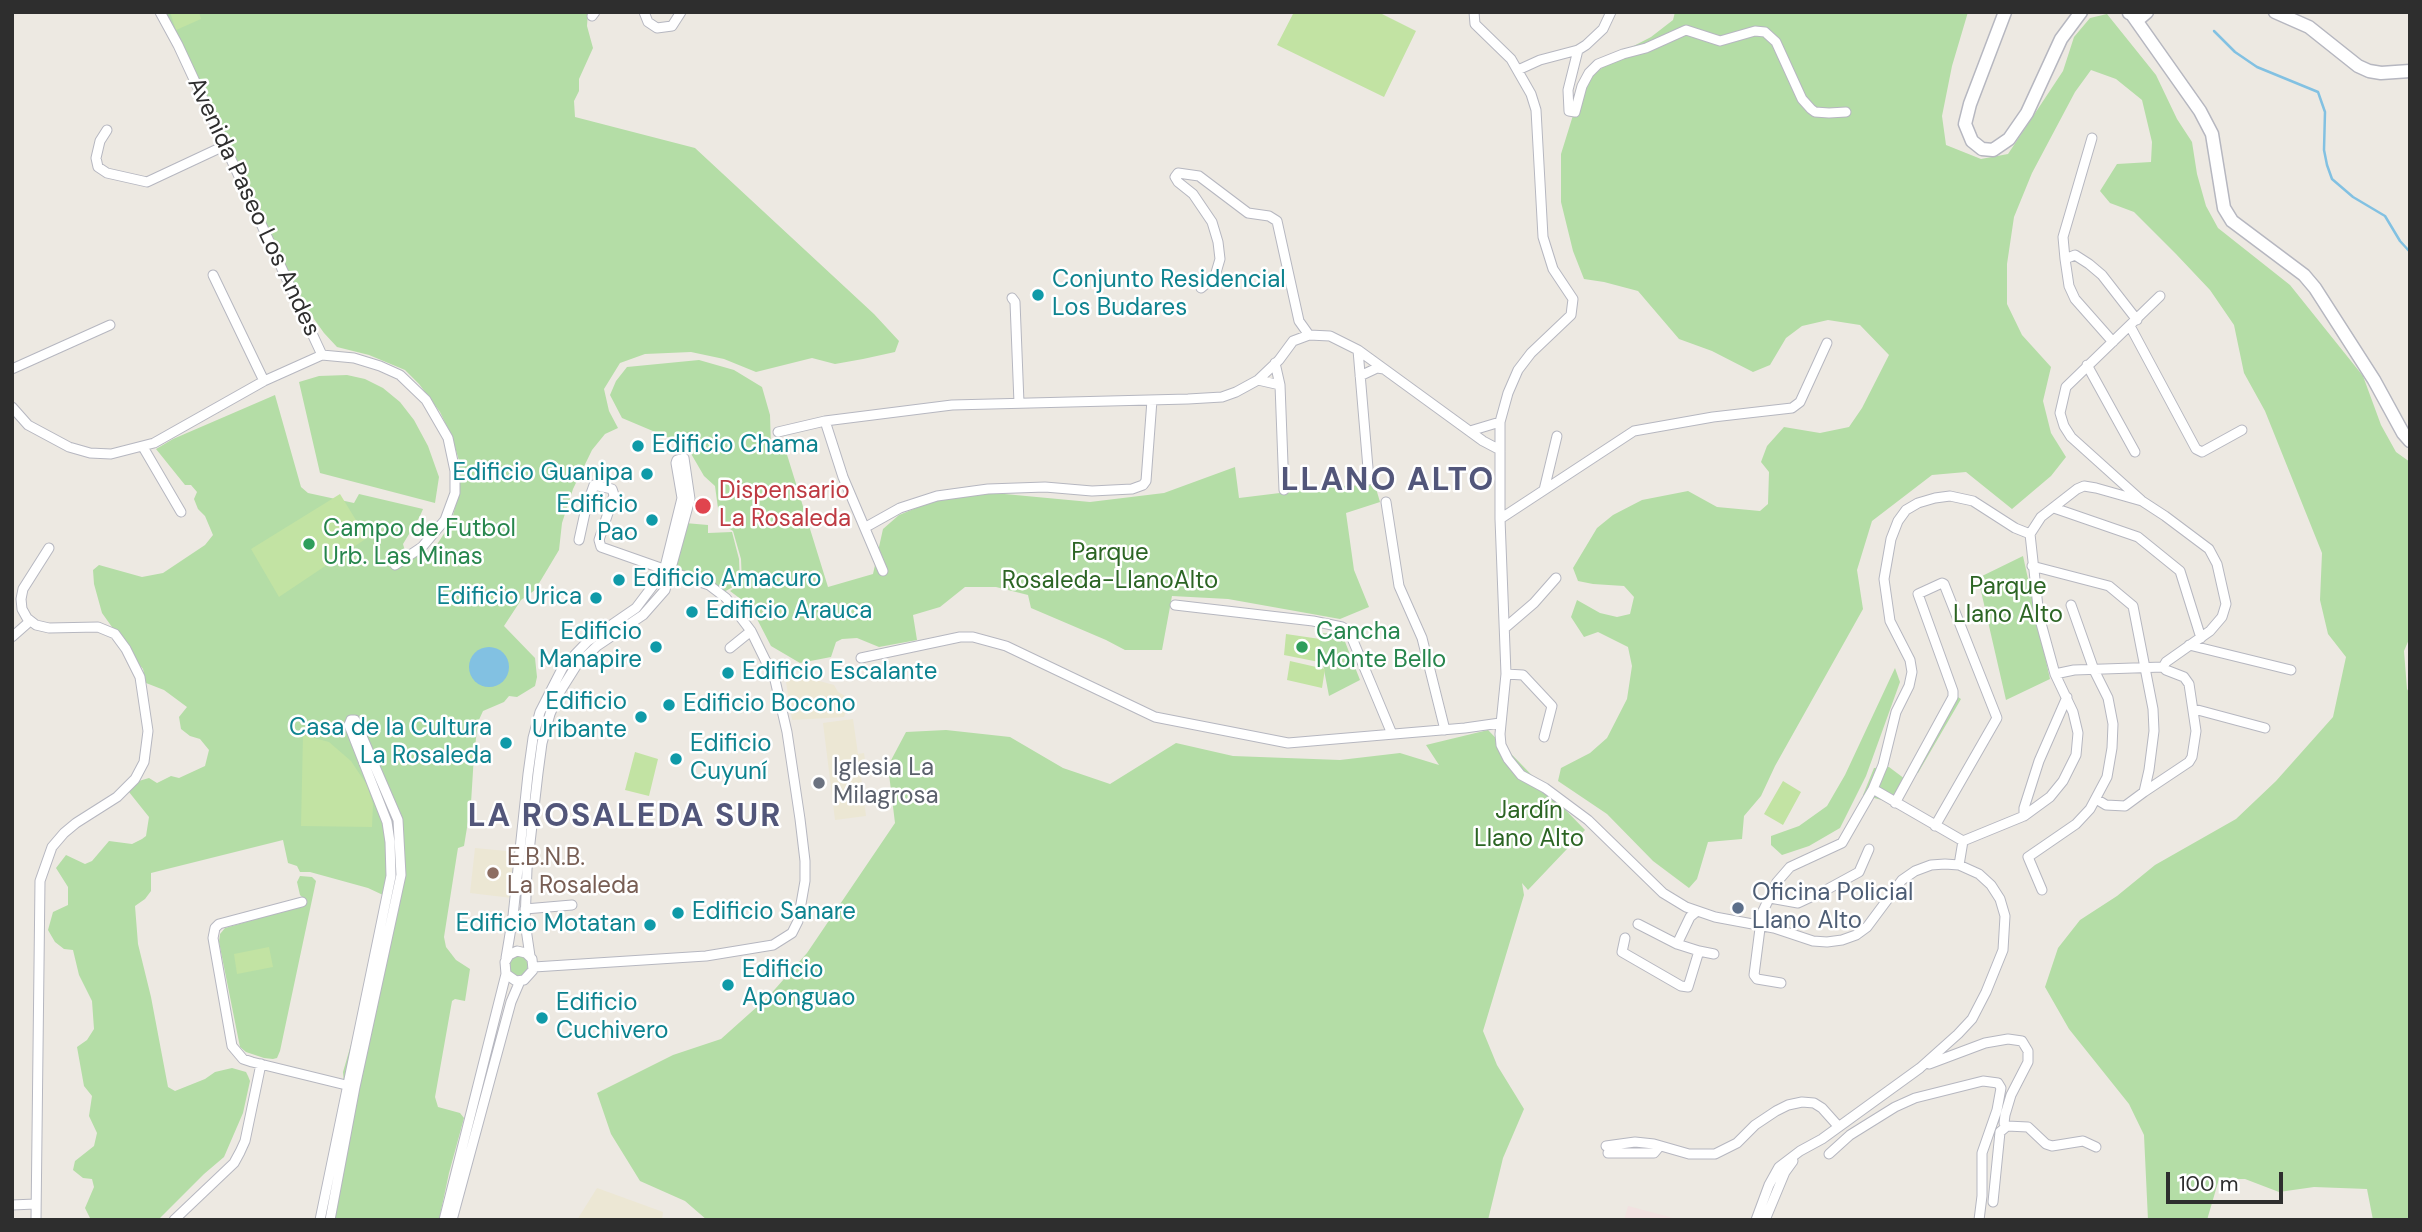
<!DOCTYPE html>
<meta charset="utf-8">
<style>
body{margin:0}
#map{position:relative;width:2422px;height:1232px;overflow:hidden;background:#ede9e2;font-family:"DM Sans",sans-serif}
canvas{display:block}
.frame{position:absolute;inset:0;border:14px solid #2e2e2e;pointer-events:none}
.scale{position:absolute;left:2166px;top:1172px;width:117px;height:32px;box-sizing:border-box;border:4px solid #2e2e2e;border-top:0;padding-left:9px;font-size:21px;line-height:24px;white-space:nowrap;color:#2e2e2e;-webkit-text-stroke:5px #fff;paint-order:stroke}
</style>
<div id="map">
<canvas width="2422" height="1232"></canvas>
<div class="frame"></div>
<div class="scale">100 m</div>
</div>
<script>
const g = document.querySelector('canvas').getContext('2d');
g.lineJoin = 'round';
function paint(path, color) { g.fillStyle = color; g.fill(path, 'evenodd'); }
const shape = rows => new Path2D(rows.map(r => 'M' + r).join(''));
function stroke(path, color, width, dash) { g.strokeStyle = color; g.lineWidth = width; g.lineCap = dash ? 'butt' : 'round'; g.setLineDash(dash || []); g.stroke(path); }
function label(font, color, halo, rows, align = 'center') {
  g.font = font + ' "DM Sans",sans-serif'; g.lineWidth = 5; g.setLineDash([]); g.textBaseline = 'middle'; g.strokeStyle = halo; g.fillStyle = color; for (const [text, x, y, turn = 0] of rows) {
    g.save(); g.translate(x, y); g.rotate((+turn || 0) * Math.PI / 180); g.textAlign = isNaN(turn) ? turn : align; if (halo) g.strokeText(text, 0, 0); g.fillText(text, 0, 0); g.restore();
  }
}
paint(shape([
 [801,676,834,685,838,692,850,699,844,717,792,720,786,682],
 [853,719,858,754,864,753,866,768,860,769,866,816,835,820,823,723],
 [475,848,517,852,512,898,470,893],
 [597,1188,663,1212,662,1220,577,1220]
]), '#ece7d4');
paint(shape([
 [1628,1206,1673,1218,1624,1220]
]), '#f2e2e1');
paint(shape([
 [165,12,588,12,587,26,593,48,579,79,579,91,574,101,575,117,695,148,874,314,899,341,895,352,863,359,835,364,812,358,756,372,724,359,691,352,645,354,620,363,604,389,609,411,618,428,605,434,592,450,573,489,562,523,559,550,535,590,521,600,504,626,535,658,537,677,535,686,517,697,509,696,504,702,483,711,478,722,474,755,471,803,464,846,458,848,457,854,444,937,446,947,456,960,470,969,465,1001,455,999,452,1001,435,1097,438,1107,460,1113,464,1118,449,1173,439,1220,328,1220,339,1136,346,1107,343,1072,357,1024,383,895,368,888,310,872,300,872,297,866,288,863,283,840,151,873,151,891,145,899,135,906,138,944,151,997,168,1087,175,1091,205,1079,215,1072,232,1068,246,1072,248,1076,250,1081,243,1113,224,1157,204,1174,158,1220,91,1220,85,1208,94,1187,92,1179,83,1178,73,1170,75,1161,94,1146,97,1133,89,1116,92,1096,84,1086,77,1047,87,1040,94,1029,92,1001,79,975,73,950,64,949,55,942,48,930,53,912,68,905,68,887,56,868,66,855,85,864,92,861,109,841,132,844,142,839,146,836,149,817,129,792,132,783,149,778,157,783,171,776,179,778,205,766,209,750,200,739,190,736,181,729,179,717,187,707,164,690,146,683,143,669,133,657,127,642,117,634,102,613,94,584,93,570,99,565,142,577,163,573,205,545,213,535,205,516,198,509,194,499,197,492,191,485,185,485,156,449,173,439,275,395,301,487,308,493,354,503,359,494,423,509,420,516,403,544,407,558,424,555,436,546,451,523,460,489,460,464,452,437,440,412,419,384,405,370,369,355,337,347,324,333,304,305,231,153,191,62],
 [1675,12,1968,12,1952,66,1942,116,1946,145,1981,159,2008,154,2063,71,2074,37,2090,18,2107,14,2156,75,2177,119,2192,142,2197,174,2206,206,2218,228,2290,285,2363,376,2381,425,2396,452,2410,462,2410,637,2404,651,2407,689,2410,694,2410,1220,2373,1220,2367,1189,2314,1187,2279,1192,2245,1179,2219,1179,2207,1220,2148,1220,2144,1135,2129,1104,2069,1029,2045,987,2058,948,2080,920,2117,896,2155,865,2236,819,2276,781,2333,717,2346,657,2328,634,2320,600,2322,553,2265,411,2244,373,2234,325,2210,290,2176,254,2134,212,2110,203,2100,191,2117,164,2151,162,2152,142,2142,100,2116,79,2091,70,2075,92,2032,173,2014,217,2007,264,2007,304,2022,335,2051,367,2043,401,2051,433,2066,457,2051,476,2012,509,1966,472,1932,475,1872,521,1857,570,1863,609,1775,766,1761,796,1744,816,1742,839,1708,842,1697,879,1689,888,1653,861,1607,814,1558,781,1561,768,1590,753,1607,738,1627,699,1632,666,1628,647,1598,632,1584,637,1571,617,1577,600,1600,613,1617,617,1630,614,1634,597,1624,586,1593,584,1578,581,1573,568,1597,528,1613,515,1642,500,1688,491,1717,507,1760,511,1768,504,1769,472,1761,462,1767,446,1784,427,1820,433,1849,427,1862,408,1889,355,1860,325,1828,320,1802,326,1786,338,1770,365,1753,372,1712,351,1679,339,1638,291,1604,282,1584,279,1573,251,1561,202,1561,154,1583,83,1622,52,1651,37,1673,20],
 [699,360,734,370,762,387,770,415,771,446,784,445,828,587,873,574,883,529,899,515,933,501,994,493,1090,502,1164,493,1235,467,1239,498,1337,486,1375,485,1380,502,1346,513,1354,570,1369,607,1340,619,1228,599,1172,596,1162,650,1125,650,1106,640,1031,608,1028,595,996,587,965,587,940,607,913,615,917,640,879,647,857,638,842,639,836,642,831,657,800,663,771,646,757,619,742,600,730,591,742,583,741,559,733,531,720,523,715,486,704,476,686,445,622,418,610,395,616,381,627,367],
 [347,375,365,379,383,388,400,402,414,420,428,446,439,477,435,503,320,473,299,382,319,376],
 [685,523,708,525,708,533,732,532,739,559,740,583,722,593,704,578,692,573,673,569],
 [2023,556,2050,679,2006,700,1978,578],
 [1317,633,1342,634,1360,680,1329,696],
 [1895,668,1900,682,1866,776,1840,828,1809,846,1782,855,1771,845,1771,836,1799,826,1827,806,1845,775],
 [1952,693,1961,699,1918,773,1909,770],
 [946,730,1010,737,1063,768,1110,784,1176,743,1233,756,1340,760,1400,753,1439,765,1426,745,1488,730,1585,830,1528,890,1522,883,1524,895,1483,1031,1497,1065,1524,1109,1503,1158,1488,1220,707,1220,685,1201,640,1181,611,1134,597,1093,673,1055,721,1039,768,997,807,953,895,823,888,766,906,732],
 [1889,767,1905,779,1893,803,1863,795,1874,768],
 [300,876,312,877,316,881,280,1051,277,1058,273,1059,264,1058,246,1052,240,1047,219,942,220,934,225,928,302,906,304,899,300,895,297,882],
 '508 966a10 10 0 1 1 20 0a10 10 0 1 1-20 0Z'
]), '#b4dda6');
paint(shape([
 [170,12,199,12,201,19,176,30],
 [1294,12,1378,12,1416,31,1384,97,1277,45],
 [340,494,367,538,279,597,251,549],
 [1286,634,1320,639,1319,662,1284,655],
 [1290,661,1325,669,1322,688,1287,680],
 [303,735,329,742,351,761,367,785,373,804,372,827,301,826],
 [635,752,658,759,649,796,625,790],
 [1783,781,1801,792,1783,825,1764,814],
 [269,947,273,967,237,974,234,954]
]), '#c2e3a3');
paint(shape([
 '469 667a20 20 0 1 1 40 0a20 20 0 1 1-40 0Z'
]), '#82c1e2');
stroke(shape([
 [2214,31,2235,52,2257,67,2318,92,2325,112,2324,150,2327,165,2332,179,2353,197,2385,216,2400,241,2410,252]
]), '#82c1e2', 2.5);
const street = shape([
 [644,12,648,22,657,28,672,26,681,12],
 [1474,12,1475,24,1511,59,1531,94,1536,110,1543,237,1553,269,1573,299,1571,315,1531,353,1518,370,1508,393,1500,422,1500,519,1506,674,1500,734,1501,745,1508,759,1521,775,1545,788,1588,820,1663,893,1686,907,1715,917,1774,928,1813,941,1827,942,1842,940,1856,935,1867,927,1902,880,1915,871,1931,865,1945,864,1959,865,1979,874,1991,885,2000,899,2005,916,2003,950,1986,992,1972,1019,1958,1034,1920,1068,1822,1139,1800,1151,1779,1167,1769,1185,1756,1220],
 [592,16,595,12],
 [1578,50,1568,90,1569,111,1575,112,1582,86,1589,73,1598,64,1623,54,1646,48,1686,30,1720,41,1755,31,1765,32,1776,42,1802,99,1811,109,1815,112,1829,113,1846,112],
 [1518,70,1540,60,1578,50,1586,45,1603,29,1611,12],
 [107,130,100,141,96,158,98,167,107,173,147,182,224,146],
 [2065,259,2063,237,2092,138],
 [213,275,264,381],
 [1201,288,1215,276,1220,259,1218,242,1212,222,1193,194,1178,182,1175,177,1178,173,1199,176,1248,213,1269,216,1277,221,1299,321,1309,335],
 [1012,298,1015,302,1019,403],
 [2130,326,2196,449,2202,452,2242,430],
 [2113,342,2075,299,2069,286,2065,259,2075,255,2089,264,2102,275,2137,320],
 [1358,350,1369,480],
 [322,355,354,358,380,366,400,375,426,400,448,438,455,471,455,493,445,520,422,547,395,565],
 [1275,363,1280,385,1284,490],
 [2087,365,2135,452],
 [12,369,110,325],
 [1360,376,1377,368,1384,369],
 [1258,380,1280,385],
 [12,407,28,425,69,447,90,453,111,454,154,443,264,381,322,355,178,45,160,12],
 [825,421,843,477,883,571],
 [1470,431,1500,422],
 [778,432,825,421,952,405,1188,399,1222,397,1236,392,1258,380,1279,360,1293,341,1309,335,1330,336,1358,350,1483,441,1500,450],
 [143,447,181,512],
 [1544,490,1557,436],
 [2141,500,2071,437,2064,426,2060,413,2066,387,2160,296],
 [1386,502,1399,586,1422,638,1445,730],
 [2054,508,2138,537,2180,571,2201,638],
 [1500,519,1634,431,1713,417,1792,408,1800,402,1827,343],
 [866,527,900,508,937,496,988,489,1045,487,1092,491,1132,489,1143,485,1146,481,1152,400],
 [2032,566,2109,586,2133,606,2153,709,2154,731,2149,770,2144,792,2125,806,2106,805,2096,799],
 [1175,605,1313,621,1342,627,1349,631,1392,734],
 [1506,627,1534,603,1556,578],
 [12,637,29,622],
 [2189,645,2291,670],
 [730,648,751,631],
 [861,658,960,637,973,637,1006,646,1155,717,1288,743,1465,728,1500,723],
 [1506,674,1523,675,1552,706,1544,737],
 [2194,709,2265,728],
 [1873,789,1963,841,2024,816,2050,797,2063,781,2076,755,2078,733,2073,712,2055,674,2039,616,2030,534,2041,517,2077,489,2084,486,2096,488,2142,501,2165,516,2209,549,2217,564,2226,604,2222,617,2210,631,2166,662,2163,667,2074,670,2055,674],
 [2144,792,2189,762,2192,757,2196,731,2189,684,2184,677,2166,670,2163,667],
 [1895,803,1953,697,1953,691,1918,594,1942,583,1944,584,1997,718,1935,826],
 [2024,816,2024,808,2039,761,2067,697],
 [1959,865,1963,841],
 [2042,890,2028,857,2076,824,2090,809,2107,777,2112,748,2113,724,2108,698,2094,670,2071,605],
 [1770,898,1798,903,1826,890,1859,872,1869,849],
 [302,902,219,924,215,928,213,938,232,1046,243,1059,252,1062,350,1086],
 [525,909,572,905],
 [1638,924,1677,944],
 [1625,938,1622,952,1681,986,1688,987,1699,951,1677,944,1690,917,1697,911],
 [1699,951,1714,954],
 [506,958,513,916,528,774,533,738,540,712,563,667,588,641,636,608,664,571,682,498,676,463,677,460,684,458,690,499,665,590,643,615,597,646,576,666,559,693,550,714,542,743,538,773,527,869,525,922,530,956],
 [534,967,706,956,773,945,792,933,798,921,805,881,805,861,800,819,787,732,775,680,751,631,726,598,709,585,601,547,599,540,614,495,612,489,594,485,586,508,579,540],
 [1781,983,1757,979,1754,975,1762,913,1777,882,1790,867,1842,843,1873,789,1883,765,1896,712,1909,686,1912,672,1910,660,1890,621,1884,579,1891,539,1898,521,1906,510,1918,503,1935,498,1950,496,1973,501,2015,528,2030,534],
 [1929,1064,1985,1043,2008,1039,2022,1041,2028,1051,2028,1062,2011,1095,2005,1115,2004,1123,2007,1126],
 [1606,1146,1635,1142,1654,1144,1689,1154,1715,1154,1737,1143,1755,1125,1776,1111,1788,1105,1802,1102,1814,1103,1822,1108,1839,1127],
 [1608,1153,1654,1153,1659,1147],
 [1829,1154,1850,1135,1895,1107,1915,1098,1983,1081,1998,1083,2001,1088,1997,1110,1982,1153,1982,1196,1979,1220],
 [1993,1202,2000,1132,2007,1126,2028,1127,2046,1144,2052,1146,2083,1141,2096,1147],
 [12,1205,35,1204],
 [36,1220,40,881,52,847,64,833,76,823,117,797,135,779,144,762,148,731,140,677,126,649,115,634,98,627,49,628,36,625,27,618,22,609,21,599,23,589,49,548],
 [174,1220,234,1163,240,1152,245,1141,261,1064],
 [320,1220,391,876,390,842,387,822,349,725,351,720,355,720,398,820,401,875,355,1087,330,1220],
 [444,1220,506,974,505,962,509,955,517,951,526,953,532,959,533,970,524,980,516,981,506,974],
 [452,1220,511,1002,520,981],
 [1765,1220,1785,1172,1793,1161]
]);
const secondary = shape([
 [2005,12,1970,104,1965,124,1972,141,1982,149,1993,150,2009,139,2027,113,2061,39,2081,12],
 [2275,12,2309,27,2358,66,2369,71,2381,73,2410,71],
 [2129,13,2140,18,2147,12],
 [2133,16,2200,111,2212,134,2224,208,2232,221,2304,275,2315,288,2374,380,2403,433,2410,441]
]);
stroke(street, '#b6b7c0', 11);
stroke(secondary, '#b6b7c0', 15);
stroke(street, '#fff', 9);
stroke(secondary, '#fff', 12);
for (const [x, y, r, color] of [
 [1038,295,7,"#0f9aa8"],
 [638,446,7,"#0f9aa8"],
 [647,474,7,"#0f9aa8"],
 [703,506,9,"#e0444e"],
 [652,520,7,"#0f9aa8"],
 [309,544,7,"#2e9e5b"],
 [619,580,7,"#0f9aa8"],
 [596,598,7,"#0f9aa8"],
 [692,612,7,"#0f9aa8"],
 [656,647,7,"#0f9aa8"],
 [1302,647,7,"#2e9e5b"],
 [728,673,7,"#0f9aa8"],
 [669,705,7,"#0f9aa8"],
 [641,717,7,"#0f9aa8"],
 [506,743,7,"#0f9aa8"],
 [676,759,7,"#0f9aa8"],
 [819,783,7,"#6b7280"],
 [493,873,7,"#8d6e63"],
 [1738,908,7,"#5c6f8a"],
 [678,913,7,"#0f9aa8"],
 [650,925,7,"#0f9aa8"],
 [728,985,7,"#0f9aa8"],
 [542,1018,7,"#0f9aa8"]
]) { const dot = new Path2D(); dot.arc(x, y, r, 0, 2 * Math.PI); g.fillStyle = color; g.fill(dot); stroke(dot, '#fff', 2.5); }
label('24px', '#2e2e2e', '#fff', [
 ["Avenida Paseo Los Andes",253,207,65]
]);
label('24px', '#0d838f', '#fff', [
 ["Conjunto Residencial",1052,281],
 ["Los Budares",1052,309],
 ["Edificio Chama",652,446],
 ["Edificio Guanipa",633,474,"right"],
 ["Edificio",638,506,"right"],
 ["Pao",638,534,"right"],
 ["Edificio Amacuro",633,580],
 ["Edificio Urica",582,598,"right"],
 ["Edificio Arauca",706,612],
 ["Edificio",642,633,"right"],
 ["Manapire",642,661,"right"],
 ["Edificio Escalante",742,673],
 ["Edificio",627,703,"right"],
 ["Uribante",627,731,"right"],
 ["Edificio Bocono",683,705],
 ["Casa de la Cultura",492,729,"right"],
 ["La Rosaleda",492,757,"right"],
 ["Edificio",690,745],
 ["Cuyuní",690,773],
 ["Edificio Sanare",692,913],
 ["Edificio Motatan",636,925,"right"],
 ["Edificio",742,971],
 ["Aponguao",742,999],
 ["Edificio",556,1004],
 ["Cuchivero",556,1032]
], 'left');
label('24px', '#be3a42', '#fff', [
 ["Dispensario",719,492],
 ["La Rosaleda",719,520]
], 'left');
label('24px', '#27864d', '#fff', [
 ["Campo de Futbol",323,530],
 ["Urb. Las Minas",323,558],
 ["Cancha",1316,633],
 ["Monte Bello",1316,661]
], 'left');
label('24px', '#2c6524', '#fff', [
 ["Parque",1110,554],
 ["Rosaleda-LlanoAlto",1110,582],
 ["Parque",2008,588],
 ["Llano Alto",2008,616],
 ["Jardín",1529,812],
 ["Llano Alto",1529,840]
]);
label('24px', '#5b616d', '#fff', [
 ["Iglesia La",833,769],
 ["Milagrosa",833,797]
], 'left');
label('24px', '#785e54', '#fff', [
 ["E.B.N.B.",507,859],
 ["La Rosaleda",507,887]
], 'left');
label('24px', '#4e5e75', '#fff', [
 ["Oficina Policial",1752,894],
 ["Llano Alto",1752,922]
], 'left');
g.letterSpacing = '2px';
label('bold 32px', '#52567a', '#fff', [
 ["LLANO ALTO",1388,482],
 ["LA ROSALEDA SUR",625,818]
]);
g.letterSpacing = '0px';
</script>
